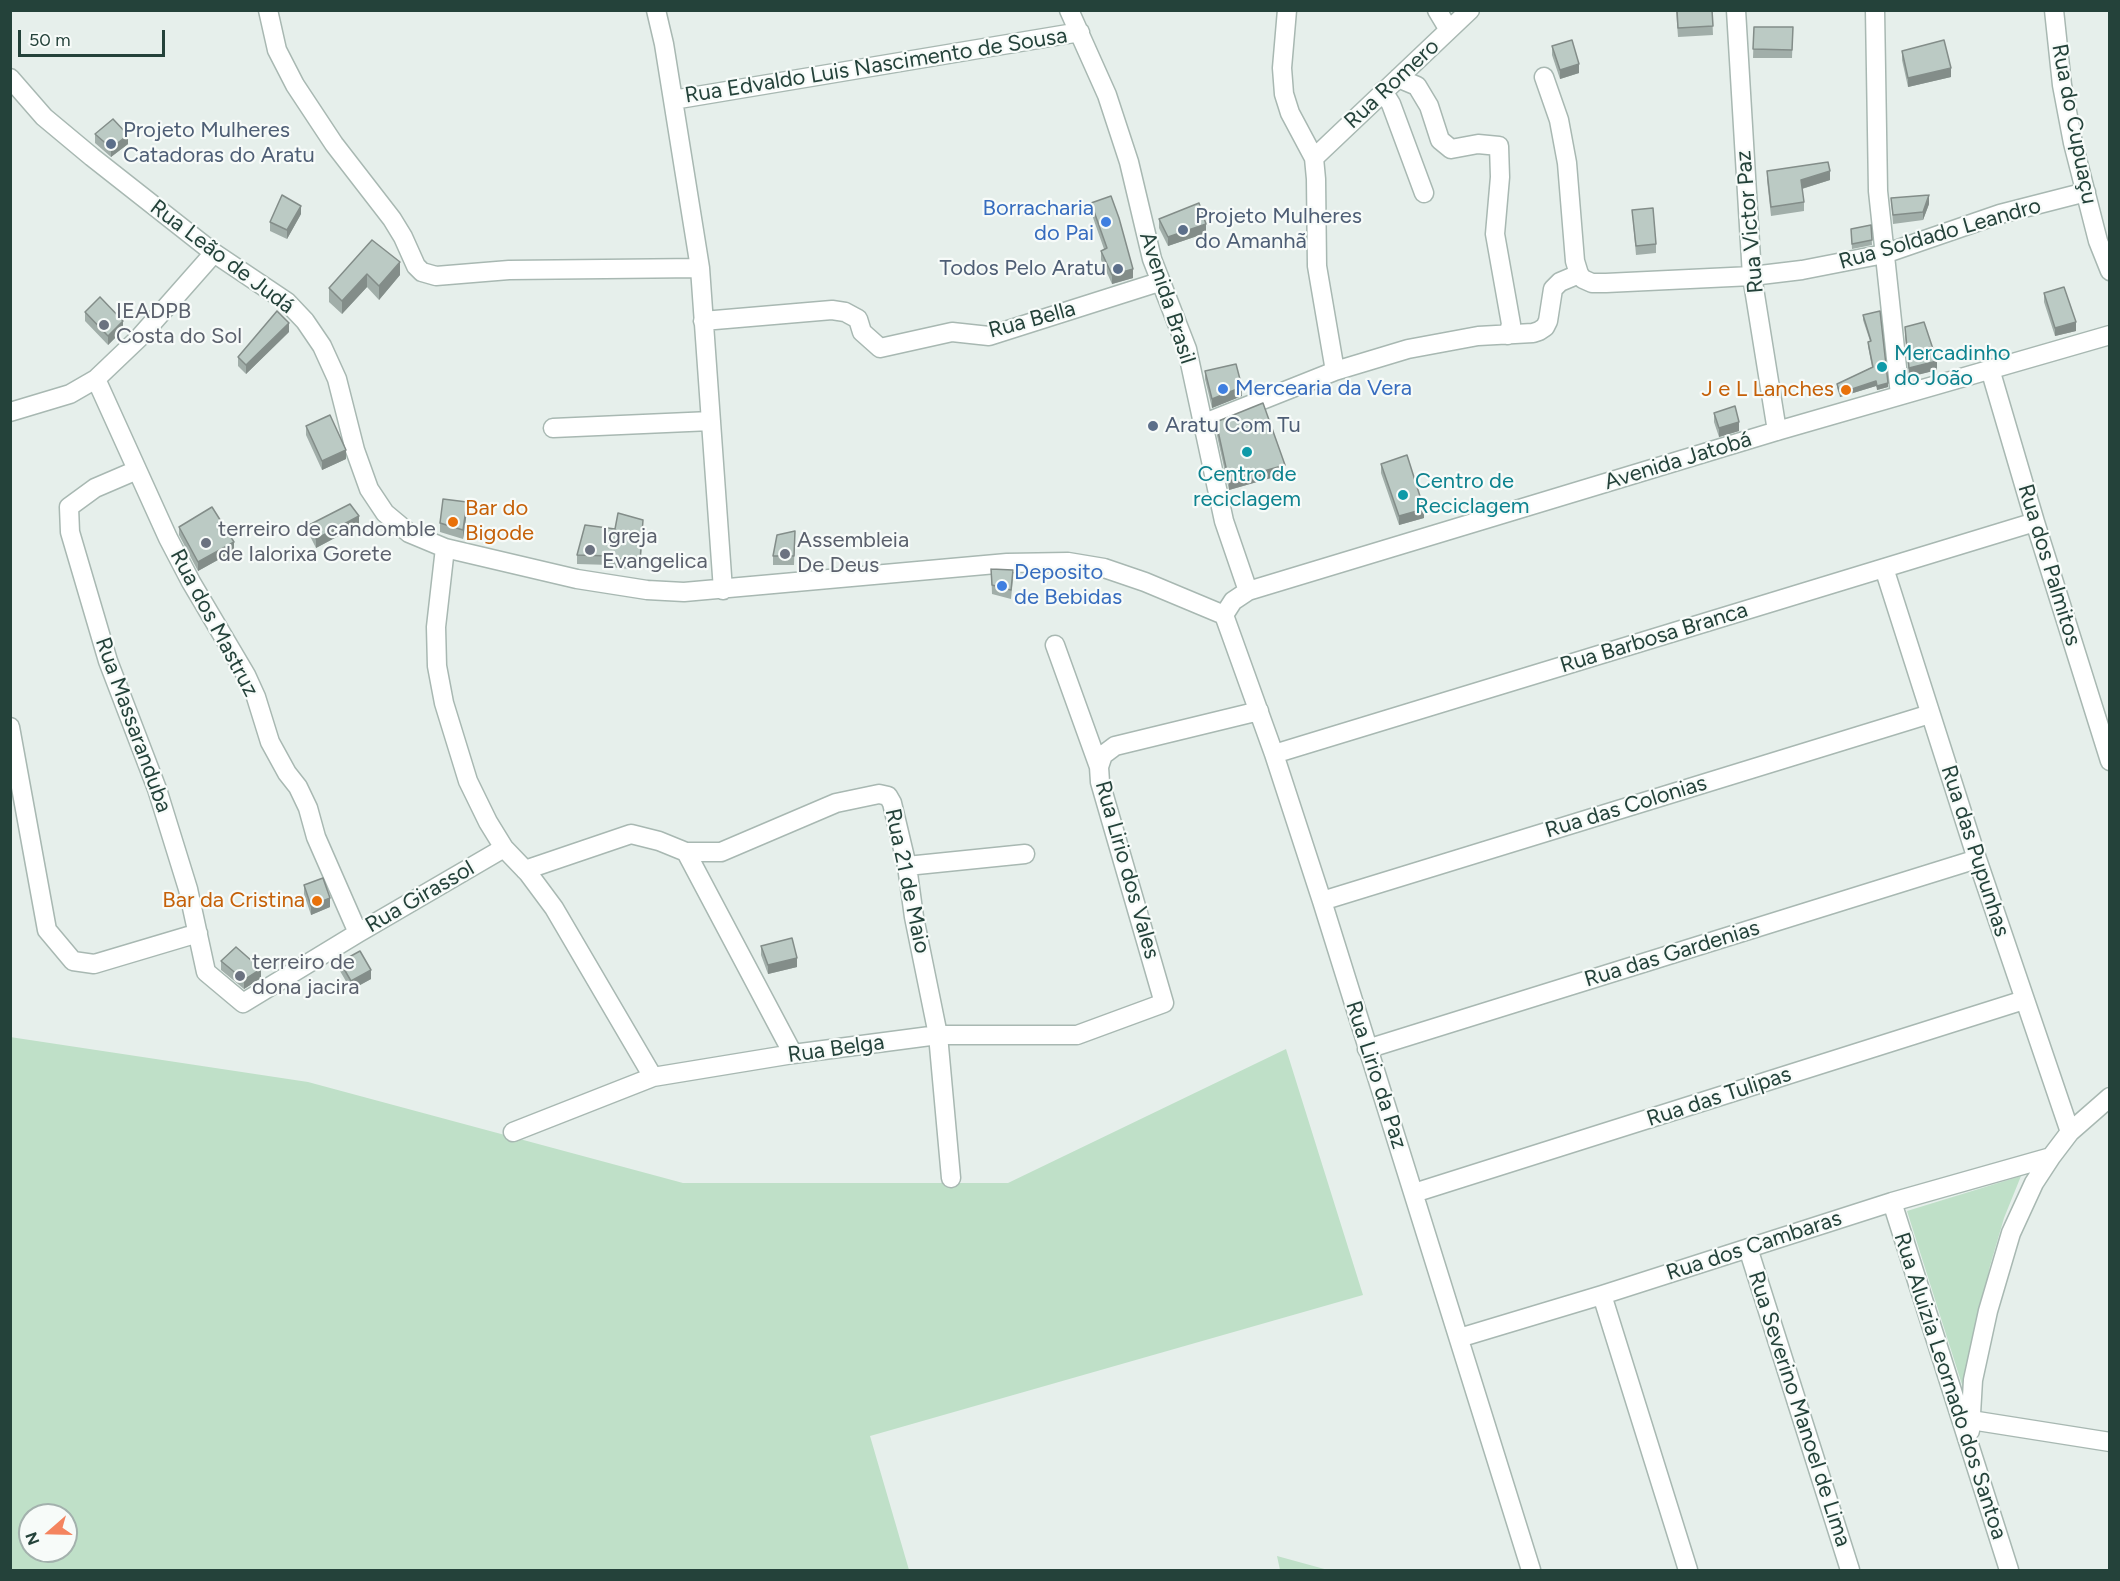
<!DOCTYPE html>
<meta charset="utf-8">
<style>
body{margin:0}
#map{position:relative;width:2120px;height:1581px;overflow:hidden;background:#e6efeb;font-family:Figtree,sans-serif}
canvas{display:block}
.frame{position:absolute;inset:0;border:12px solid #24423a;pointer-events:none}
.north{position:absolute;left:18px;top:1503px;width:60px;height:60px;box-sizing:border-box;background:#f7fbf9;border:2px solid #a3b1ad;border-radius:50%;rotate:250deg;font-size:16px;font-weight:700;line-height:24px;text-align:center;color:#24423a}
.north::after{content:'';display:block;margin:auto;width:21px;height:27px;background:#f4845f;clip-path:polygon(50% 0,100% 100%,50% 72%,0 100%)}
.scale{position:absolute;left:18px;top:30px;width:147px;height:27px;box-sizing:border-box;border:3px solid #24423a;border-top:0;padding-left:8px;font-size:18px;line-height:21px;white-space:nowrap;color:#24423a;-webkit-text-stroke:4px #f7fbf9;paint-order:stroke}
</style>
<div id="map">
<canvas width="2120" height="1581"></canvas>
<div class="frame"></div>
<div class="north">N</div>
<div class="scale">50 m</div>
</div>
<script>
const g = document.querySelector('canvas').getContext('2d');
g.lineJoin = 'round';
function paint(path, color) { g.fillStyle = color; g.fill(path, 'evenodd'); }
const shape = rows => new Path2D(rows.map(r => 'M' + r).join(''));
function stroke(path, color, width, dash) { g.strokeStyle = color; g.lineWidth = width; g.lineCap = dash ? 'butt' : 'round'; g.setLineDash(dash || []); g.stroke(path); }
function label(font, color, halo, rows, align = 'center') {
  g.font = font + ' Figtree,sans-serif'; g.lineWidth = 4.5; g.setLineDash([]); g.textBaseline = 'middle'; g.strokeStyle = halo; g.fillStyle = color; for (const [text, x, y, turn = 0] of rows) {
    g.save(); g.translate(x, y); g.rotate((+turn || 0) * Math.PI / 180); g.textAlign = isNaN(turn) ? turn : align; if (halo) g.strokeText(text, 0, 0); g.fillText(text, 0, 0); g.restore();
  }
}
paint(shape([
 [10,1037,308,1082,683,1183,1008,1183,1286,1049,1363,1295,870,1436,909,1570,11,1570],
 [30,1515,66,1515,66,1551,30,1551],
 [2021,1176,2004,1218,1990,1266,1964,1391,1907,1211],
 [1277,1556,1328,1570,1280,1570]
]), '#bfe0c8');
const minor = shape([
 [268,10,277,50,295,85,334,144,392,219,403,237,416,266,422,272,436,276,509,270,700,268],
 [656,10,664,44,700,268,723,590],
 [1069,10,1107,95,1129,162,1152,259,1187,349,1224,521,1248,591],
 [1287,10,1282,68,1284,94,1290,113,1314,158,1316,179,1317,266,1335,371],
 [1437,10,1449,30],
 [1736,10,1752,276,1777,431],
 [1875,10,1878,191,1900,395],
 [2054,10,2062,85,2073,143,2098,241,2110,271],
 [1544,77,1559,120,1567,163,1575,261,1579,274],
 [10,78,44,117,92,157,214,253,287,302,305,321,322,346,337,379,355,450,369,489,385,513,409,533,445,548,577,579,647,590,684,592,1007,563,1068,562,1104,568,1145,582,1224,615],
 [1398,78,1417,86,1429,106,1440,140,1451,149,1478,144,1499,146,1500,177,1495,234,1511,324,1508,335],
 [1383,91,1391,104,1424,193],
 [673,100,1080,32],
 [1314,158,1470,10],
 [703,321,832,310,845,312,858,319,862,332,880,348,952,332,989,336,1159,282],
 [1990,369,2035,522,2110,761],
 [96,379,168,538,191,582,246,675,256,697,270,742,287,773,298,787,308,808,316,837,358,933],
 [10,412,70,394,96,379,139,338,214,253],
 [1202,424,1335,371,1408,349,1478,336,1533,333,1539,331,1545,327,1548,321,1553,289,1560,282,1579,274,1583,279,1592,283,1606,283,1752,276,1802,270,1884,254,2000,214,2086,192],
 [553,428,711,421],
 [137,470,95,488,69,507,70,532,108,661,157,789,188,889,206,972,243,1003,358,933,504,848],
 [445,548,436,627,437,666,444,703,468,781,488,822,504,848,528,873,554,908,653,1077],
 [1884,568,1977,859,2070,1132],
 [1055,645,1099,767],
 [10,727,47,930,73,961,94,964,198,933],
 [1274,754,2035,522],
 [686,852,721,852,836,803,879,794,888,796,892,803,907,866,914,917,938,1035,951,1178],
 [907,866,1025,854],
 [525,870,631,834,659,841,686,852,793,1054],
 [1322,901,1930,714],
 [1367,1049,1977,859],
 [513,1132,653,1077,793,1054,938,1035,1077,1035,1164,1003,1100,782,1099,767,1103,755,1115,746,1259,711],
 [1414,1193,2024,1000],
 [1892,1202,2009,1570],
 [1748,1248,1850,1570],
 [1602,1295,1688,1570],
 [1459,1338,1602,1295,1892,1202,2051,1157],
 [1971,1420,2110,1442],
 [1970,1431,1973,1380,1988,1311,2011,1233,2034,1183,2051,1157,2070,1132,2110,1097],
 [1531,1570,1322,901,1274,754,1224,615,1233,601,1248,591,1777,431,2110,335]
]);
stroke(minor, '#a8b8b2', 21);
stroke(minor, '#fff', 18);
paint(shape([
 [1676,10,1712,10,1713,35,1678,37],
 [1754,27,1793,27,1792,58,1753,58],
 [1552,46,1579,73,1560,79,1552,55],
 [1902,51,1951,77,1908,87,1902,60],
 [95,134,128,144,111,157,95,143],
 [1767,171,1830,180,1802,189,1804,202,1804,211,1771,216,1767,180],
 [1891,198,1929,204,1923,220,1893,224],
 [1091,203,1133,278,1112,284,1101,260,1101,251,1104,249,1091,212],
 [1632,210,1656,244,1656,253,1636,255],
 [301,214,287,239,270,231,270,222],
 [1159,219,1206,233,1168,246,1159,228],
 [1871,225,1872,245,1852,249,1851,229],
 [372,240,400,275,379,300,367,287,342,314,329,302,329,288],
 [2044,293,2076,331,2055,336,2044,302],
 [85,312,123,330,108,345,85,321],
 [1863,315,1888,387,1877,390,1876,386,1840,397,1837,388,1837,384,1872,367,1868,346,1868,342,1870,341,1863,320],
 [1905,327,1937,370,1909,377,1905,336],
 [289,332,246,374,238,366,238,357],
 [1205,371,1242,396,1212,408,1205,379],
 [1714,413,1739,431,1719,437,1714,422],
 [1216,422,1285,474,1229,490,1216,431],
 [306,426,346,459,322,470,306,435],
 [1381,464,1424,518,1399,525,1381,473],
 [467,511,463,539,440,532,440,523],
 [309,525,359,525,316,548,309,534],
 [179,527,234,551,198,571,179,535],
 [643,528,640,570,610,567,610,565,577,564,577,555,615,529],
 [795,531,794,565,773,565,773,556],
 [991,569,1013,579,1011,599,992,594],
 [304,885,330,907,311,915,304,894],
 [761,946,797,967,768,974,761,955],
 [221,961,261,978,244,989,221,970],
 [340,962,371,979,351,990,340,971]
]), '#a1aea9');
paint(shape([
 [1579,64,1579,73,1560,79,1560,70],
 [1951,68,1951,77,1908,87,1908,78],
 [128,135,128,144,111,157,111,148],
 [1830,171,1830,180,1801,189,1801,180],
 [1929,195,1929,204,1923,220,1923,212],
 [301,206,301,214,287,239,287,230],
 [1206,224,1206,233,1168,246,1168,237],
 [400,262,400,275,379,300,379,286],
 [1133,269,1133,278,1112,284,1112,275],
 [367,274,367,287,342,314,342,301],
 [123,321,123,330,108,345,108,336],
 [2076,322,2076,331,2055,336,2055,328],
 [289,323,289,332,246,374,246,365],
 [1937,361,1937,370,1909,377,1909,368],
 [1876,381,1876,386,1840,397,1840,393],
 [1888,383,1888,387,1877,390,1877,386],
 [1242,387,1242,396,1212,408,1212,399],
 [1739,422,1739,431,1719,437,1719,428],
 [346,450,346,459,322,470,322,461],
 [1285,465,1285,474,1229,490,1229,481],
 [467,502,467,511,463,539,463,530],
 [1424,509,1424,518,1399,525,1399,516],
 [359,516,359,525,316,548,316,539],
 [234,542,234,551,198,571,198,562],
 [330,898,330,907,311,915,311,906],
 [797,958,797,967,768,974,768,965],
 [261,969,261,978,244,989,244,980],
 [371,970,371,979,351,990,351,981]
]), '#838d89');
const building = shape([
 [1677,10,1712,10,1713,26,1678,28,1677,10],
 [1754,27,1793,27,1792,50,1753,49,1754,27],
 [1572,40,1579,64,1560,70,1552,46,1572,40],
 [1944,40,1951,68,1908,78,1902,51,1944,40],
 [113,119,128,135,111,148,95,134,113,119],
 [1828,162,1830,171,1801,180,1804,202,1771,207,1767,171,1828,162],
 [282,195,301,206,287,230,270,222,282,195],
 [1929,195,1923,212,1893,215,1891,198,1929,195],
 [1111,196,1119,218,1133,269,1112,275,1101,251,1107,248,1091,203,1111,196],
 [1199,203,1206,224,1168,237,1159,219,1199,203],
 [1653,208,1656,244,1636,246,1632,210,1653,208],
 [1871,225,1872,240,1852,244,1851,229,1871,225],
 [372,240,400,262,379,286,367,274,342,301,329,288,372,240],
 [2064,287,2076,322,2055,328,2044,293,2064,287],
 [100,297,123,321,108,336,85,312,100,297],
 [277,311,289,323,246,365,238,357,277,311],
 [1880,311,1888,383,1877,386,1876,381,1840,393,1837,384,1873,367,1868,342,1871,341,1863,315,1880,311],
 [1924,322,1937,361,1909,368,1905,327,1924,322],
 [1236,364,1242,387,1212,399,1205,371,1236,364],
 [1263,403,1285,465,1229,481,1216,422,1263,403],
 [1735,406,1739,422,1719,428,1714,413,1735,406],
 [330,415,346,450,322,461,306,426,330,415],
 [1407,455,1424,509,1399,516,1381,464,1407,455],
 [443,499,467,502,463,530,440,523,443,499],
 [350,504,359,516,316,539,309,525,350,504],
 [212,507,234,542,198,562,179,527,212,507],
 [618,513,643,520,640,561,610,558,610,556,577,555,585,525,615,529,618,513],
 [795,531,794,556,773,556,777,535,795,531],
 [991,569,1013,570,1011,590,992,585,991,569],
 [323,878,330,898,311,906,304,885,323,878],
 [792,938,797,958,768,965,761,946,792,938],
 [236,947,261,969,244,980,221,961,236,947],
 [360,951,371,970,351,981,340,962,360,951]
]);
paint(building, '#bbcac4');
stroke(building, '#838d89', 1.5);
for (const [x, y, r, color] of [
 [111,144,6,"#5c6f8a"],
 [1106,222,6,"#3f7fe0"],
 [1183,230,6,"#5c6f8a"],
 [1118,269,6,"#5c6f8a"],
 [104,325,6,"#6b7280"],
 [1882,367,6,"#0f9aa8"],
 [1223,389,6,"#3f7fe0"],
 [1846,390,6,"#e8710a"],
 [1153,426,6,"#5c6f8a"],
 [1247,452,6,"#0f9aa8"],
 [1403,495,6,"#0f9aa8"],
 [453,522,6,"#e8710a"],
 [206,543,6,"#6b7280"],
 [590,550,6,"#6b7280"],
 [785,554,6,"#6b7280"],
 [1002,586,6,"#3f7fe0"],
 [317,901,6,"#e8710a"],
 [240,976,6,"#6b7280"]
]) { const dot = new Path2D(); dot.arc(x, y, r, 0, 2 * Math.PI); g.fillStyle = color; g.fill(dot); stroke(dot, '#f7fbf9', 2); }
label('22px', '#24423a', '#f7fbf9', [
 ["Rua Edvaldo Luis Nascimento de Sousa",876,66,-9],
 ["Rua Romero",1392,84,-43],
 ["Rua do Cupuaçu",2074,124,79],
 ["Rua Victor Paz",1750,222,-95],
 ["Rua Soldado Leandro",1940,234,-16],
 ["Rua Leão de Judá",222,257,37],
 ["Avenida Brasil",1167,298,72],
 ["Rua Bella",1032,320,-15],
 ["Avenida Jatobá",1678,461,-17],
 ["Rua dos Palmitos",2049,565,73],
 ["Rua dos Mastruz",214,623,62],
 ["Rua Barbosa Branca",1654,638,-17],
 ["Rua Massaranduba",133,725,70],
 ["Rua das Colonias",1626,807,-17],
 ["Rua das Pupunhas",1975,851,72],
 ["Rua Lirio dos Vales",1127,870,74],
 ["Rua 21 de Maio",907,881,78],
 ["Rua Girassol",420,897,-30],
 ["Rua das Gardenias",1672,954,-17],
 ["Rua Belga",836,1049,-8],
 ["Rua Lirio da Paz",1376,1075,72],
 ["Rua das Tulipas",1719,1097,-18],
 ["Rua dos Cambaras",1754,1246,-18],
 ["Rua Aluizia Leornado dos Santoa",1950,1386,72],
 ["Rua Severino Manoel de Lima",1799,1409,72]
]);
label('22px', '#4e5e75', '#f7fbf9', [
 ["Projeto Mulheres",123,131],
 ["Catadoras do Aratu",123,156],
 ["Projeto Mulheres",1195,217],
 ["do Amanhã",1195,242],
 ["Todos Pelo Aratu",1106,269,"right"],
 ["Aratu Com Tu",1165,426]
], 'left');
label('22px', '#366cbe', '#f7fbf9', [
 ["Borracharia",1094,209,"right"],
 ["do Pai",1094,234,"right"],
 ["Mercearia da Vera",1235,389],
 ["Deposito",1014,573],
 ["de Bebidas",1014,598]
], 'left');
label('22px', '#5b616d', '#f7fbf9', [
 ["IEADPB",116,312],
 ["Costa do Sol",116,337],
 ["terreiro de candomble",218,530],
 ["de Ialorixa Gorete",218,555],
 ["Igreja",602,537],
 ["Evangelica",602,562],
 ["Assembleia",797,541],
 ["De Deus",797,566],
 ["terreiro de",252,963],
 ["dona jacira",252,988]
], 'left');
label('22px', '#0d838f', '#f7fbf9', [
 ["Mercadinho",1894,354],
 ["do João",1894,379],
 ["Centro de",1247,475,"center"],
 ["reciclagem",1247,500,"center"],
 ["Centro de",1415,482],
 ["Reciclagem",1415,507]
], 'left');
label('22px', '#c56008', '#f7fbf9', [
 ["J e L Lanches",1834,390],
 ["Bar do",465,509,"left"],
 ["Bigode",465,534,"left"],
 ["Bar da Cristina",305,901]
], 'right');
</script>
